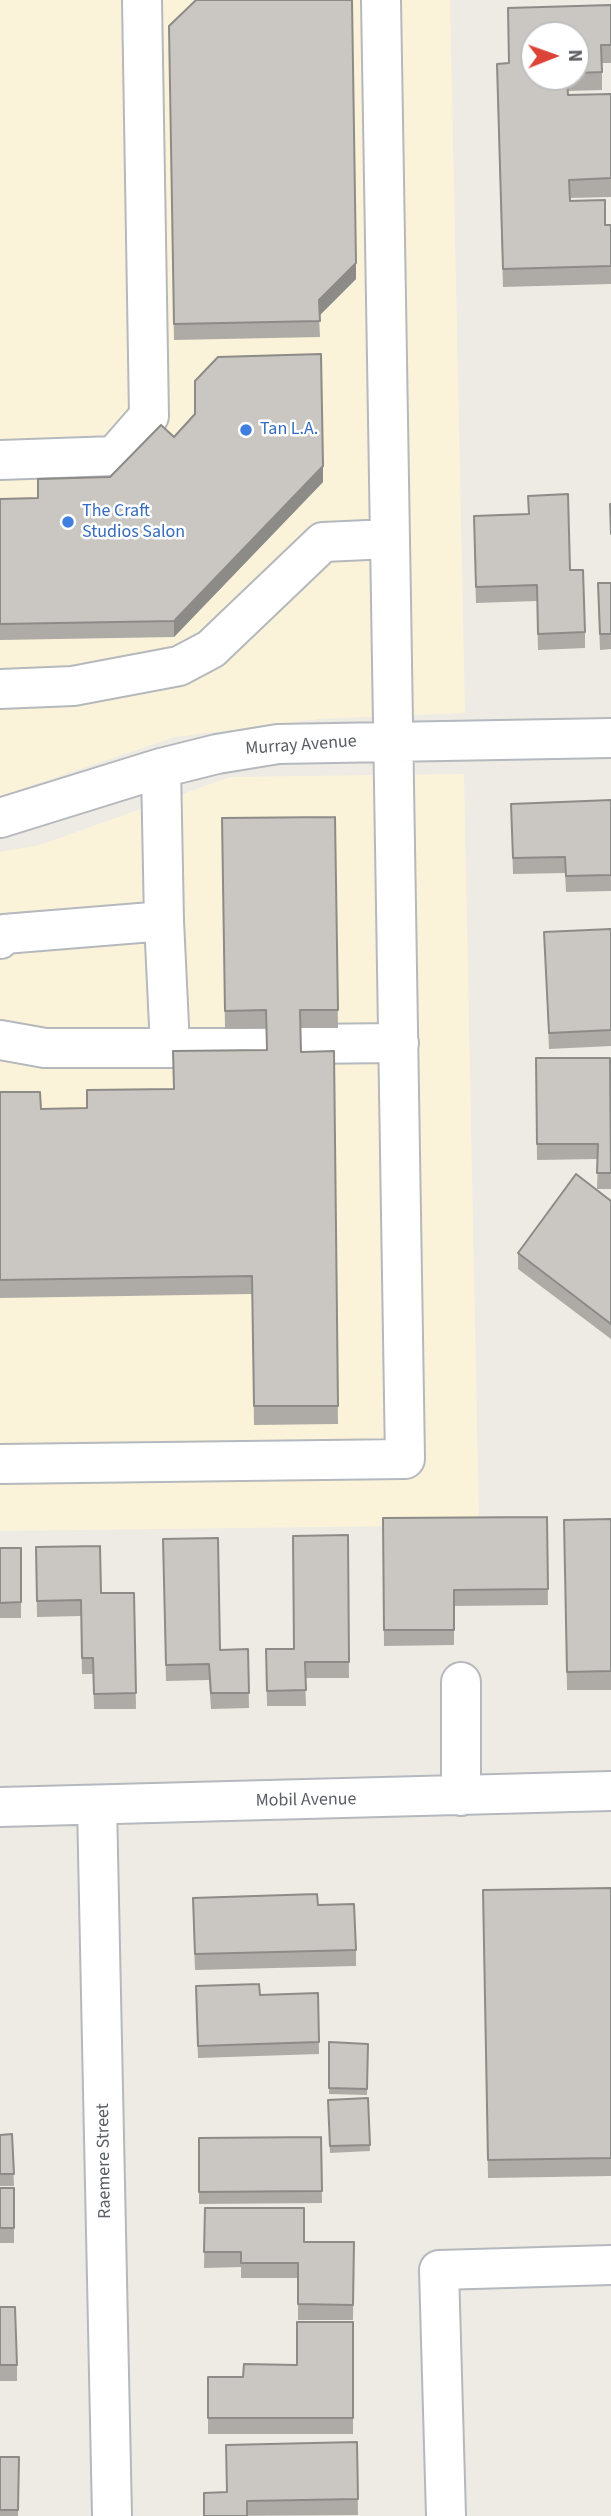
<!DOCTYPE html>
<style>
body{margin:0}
#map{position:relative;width:611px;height:2516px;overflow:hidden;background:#edebe3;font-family:"Source Sans 3",sans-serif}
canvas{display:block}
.north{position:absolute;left:520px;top:21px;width:70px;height:70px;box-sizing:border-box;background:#fff;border:2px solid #bdbfc1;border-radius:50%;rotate:89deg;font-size:19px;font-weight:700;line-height:28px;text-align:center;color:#5b5e63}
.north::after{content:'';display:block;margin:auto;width:24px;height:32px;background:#dd4439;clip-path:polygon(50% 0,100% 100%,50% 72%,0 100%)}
</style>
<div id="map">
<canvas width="611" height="2516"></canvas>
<div class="north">N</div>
</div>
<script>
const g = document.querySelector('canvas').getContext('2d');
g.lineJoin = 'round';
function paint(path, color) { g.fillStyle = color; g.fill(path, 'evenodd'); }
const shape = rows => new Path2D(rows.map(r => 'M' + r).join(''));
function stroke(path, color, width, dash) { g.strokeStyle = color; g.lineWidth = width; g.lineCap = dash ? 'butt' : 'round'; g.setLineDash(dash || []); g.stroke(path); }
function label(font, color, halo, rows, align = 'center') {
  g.font = font + ' "Source Sans 3",sans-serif'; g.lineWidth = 5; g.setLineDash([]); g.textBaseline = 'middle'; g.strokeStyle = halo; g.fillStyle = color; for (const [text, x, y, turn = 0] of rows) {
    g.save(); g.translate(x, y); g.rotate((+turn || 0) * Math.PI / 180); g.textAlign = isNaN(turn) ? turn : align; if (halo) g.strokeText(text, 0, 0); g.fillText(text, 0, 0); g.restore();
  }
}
paint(shape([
 [0,0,450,0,465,713,319,719,175,737,0,796],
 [464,774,479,1525,0,1531,0,852,40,845,230,777]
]), '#fbf3d9');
const minor = shape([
 [381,0,390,539],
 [0,460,114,456,149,416,142,0],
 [0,689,73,686,179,666,211,649,323,542,390,539,405,1459,0,1464],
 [0,818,161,768,217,754,278,744,611,738],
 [164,921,170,1047],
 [0,939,4,934,164,921,161,768],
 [0,1040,45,1048,267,1048],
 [300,1044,399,1043],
 [461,1682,461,1796],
 [97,1805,112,2516],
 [0,1807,611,1791],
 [446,2516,439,2270,611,2265]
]);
stroke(minor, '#b5b8bc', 42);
stroke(minor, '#fff', 38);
paint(shape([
 [611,5,611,63,602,63,602,90,568,91,568,95,611,94,611,197,569,198,570,201,605,225,611,225,611,284,503,287,497,82,509,63,508,8],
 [576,35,576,77,534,77],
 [169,26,356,279,319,316,320,337,174,340],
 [174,437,323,482,174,637,0,640,0,499,38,498,110,477],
 [474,532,570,570,585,632,585,648,538,650,537,601,476,603],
 [611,583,611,649,600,650,598,599],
 [611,800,611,891,566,892,565,873,513,874,511,804],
 [335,817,338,1028,300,1028,301,1052,334,1051,338,1424,254,1425,252,1294,0,1298,0,1092,41,1109,87,1108,174,1089,267,1050,266,1028,225,1029,222,818],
 [611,929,611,1046,549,1049,544,932],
 [536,1058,611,1117,611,1189,597,1189,598,1159,537,1160],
 [611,1201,611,1339,518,1269,518,1253],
 [547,1517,548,1605,454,1606,454,1645,384,1646,383,1518],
 [611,1519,611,1690,567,1690,564,1520],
 [348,1535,349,1678,305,1678,306,1706,267,1706,266,1649,294,1649],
 [163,1539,220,1650,248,1649,249,1708,211,1709,209,1680,166,1681],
 [36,1547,101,1593,134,1593,136,1709,94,1709,93,1674,82,1674,81,1616,37,1617],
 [0,1548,21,1548,21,1618,0,1618],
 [611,1888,611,2176,488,2178,483,1890],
 [193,1914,356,1950,356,1966,195,1970],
 [318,1993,319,2054,198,2058,196,1998],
 [329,2042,368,2044,367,2095,329,2094],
 [368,2098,370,2151,330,2153,328,2100],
 [12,2134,14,2186,0,2186,0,2135],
 [321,2137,322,2203,199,2204,199,2138],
 [0,2188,14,2188,14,2243,0,2243],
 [205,2208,304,2242,354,2242,353,2320,298,2320,298,2278,241,2278,241,2267,204,2268],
 [0,2307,17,2365,17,2381,0,2381],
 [353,2322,353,2434,208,2434,208,2377,243,2377,297,2365],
 [357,2442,358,2515,204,2516],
 [0,2457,19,2457,18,2516,0,2516]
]), '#aeaba7');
paint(shape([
 [356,263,356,279,319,316,319,300],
 [323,466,323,482,174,637,174,621]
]), '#8d8b88');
const building = shape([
 [196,0,352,0,356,263,319,300,320,321,174,324,169,26,196,0],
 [611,5,611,45,601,45,602,72,576,73,576,35,534,35,534,77,567,77,568,95,611,94,611,178,569,180,570,201,605,200,605,225,611,225,611,266,503,269,497,64,509,63,508,8,611,5],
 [321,354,323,466,174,621,0,624,0,499,38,498,38,479,110,477,161,425,174,437,195,414,195,381,218,357,321,354],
 [568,494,570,570,583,570,585,632,538,634,537,585,476,587,474,516,529,514,528,496,568,494],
 [610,504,611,504,611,534,610,504],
 [598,583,611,583,611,634,600,634,598,583],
 [611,800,611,875,566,876,565,857,513,858,511,804,611,800],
 [335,817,338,1010,300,1010,301,1052,334,1051,338,1406,254,1406,252,1276,0,1280,0,1092,40,1092,41,1109,87,1108,87,1090,174,1089,173,1051,267,1050,266,1010,225,1011,222,818,335,817],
 [611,929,611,1030,549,1033,544,932,611,929],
 [536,1058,610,1058,611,1173,597,1173,598,1144,537,1144,536,1058],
 [576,1174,611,1201,611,1324,518,1253,576,1174],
 [547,1517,548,1589,454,1590,454,1630,384,1630,383,1518,547,1517],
 [611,1519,611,1671,567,1672,564,1520,611,1519],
 [348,1535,349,1662,305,1662,306,1690,267,1691,266,1649,294,1649,293,1536,348,1535],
 [218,1538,220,1650,248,1649,249,1693,211,1693,209,1664,166,1665,163,1539,218,1538],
 [100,1546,101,1593,134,1593,136,1693,94,1694,93,1658,82,1658,81,1600,37,1601,36,1547,100,1546],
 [0,1548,21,1548,21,1602,0,1603,0,1548],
 [611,1888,611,2158,488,2160,483,1890,611,1888],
 [317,1894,318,1905,354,1904,356,1950,195,1954,193,1898,317,1894],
 [259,1984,260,1995,318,1993,319,2042,198,2046,196,1986,259,1984],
 [329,2042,368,2044,367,2089,329,2088,329,2042],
 [368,2098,370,2145,330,2146,328,2100,368,2098],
 [12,2134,14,2174,0,2174,0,2135,12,2134],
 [321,2137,322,2191,199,2192,199,2138,321,2137],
 [0,2188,14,2188,14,2228,0,2228,0,2188],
 [205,2208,304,2208,304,2242,354,2242,353,2305,298,2304,298,2263,241,2263,241,2252,204,2252,205,2208],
 [0,2307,15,2307,17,2365,0,2365,0,2307],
 [297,2322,353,2322,353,2418,208,2418,208,2377,243,2377,244,2364,297,2365,297,2322],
 [357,2442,358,2499,247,2501,247,2516,204,2516,204,2493,227,2492,226,2445,357,2442],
 [0,2457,19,2457,18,2510,0,2510,0,2457]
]);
paint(building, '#cac7c2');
stroke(building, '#8d8b88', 2);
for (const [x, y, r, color] of [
 [246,430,7,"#3f7fe0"],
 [68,522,7,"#3f7fe0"]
]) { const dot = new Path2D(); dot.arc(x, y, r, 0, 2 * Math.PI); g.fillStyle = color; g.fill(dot); stroke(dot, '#fff', 2.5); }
label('18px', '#366cbe', '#fff', [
 ["Tan L.A.",260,430],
 ["The Craft",82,512],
 ["Studios Salon",82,533]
], 'left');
label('18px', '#5b5e63', '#fff', [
 ["Murray Avenue",301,746,-4],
 ["Mobil Avenue",306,1801,-1],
 ["Raemere Street",105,2161,-91]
]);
</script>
